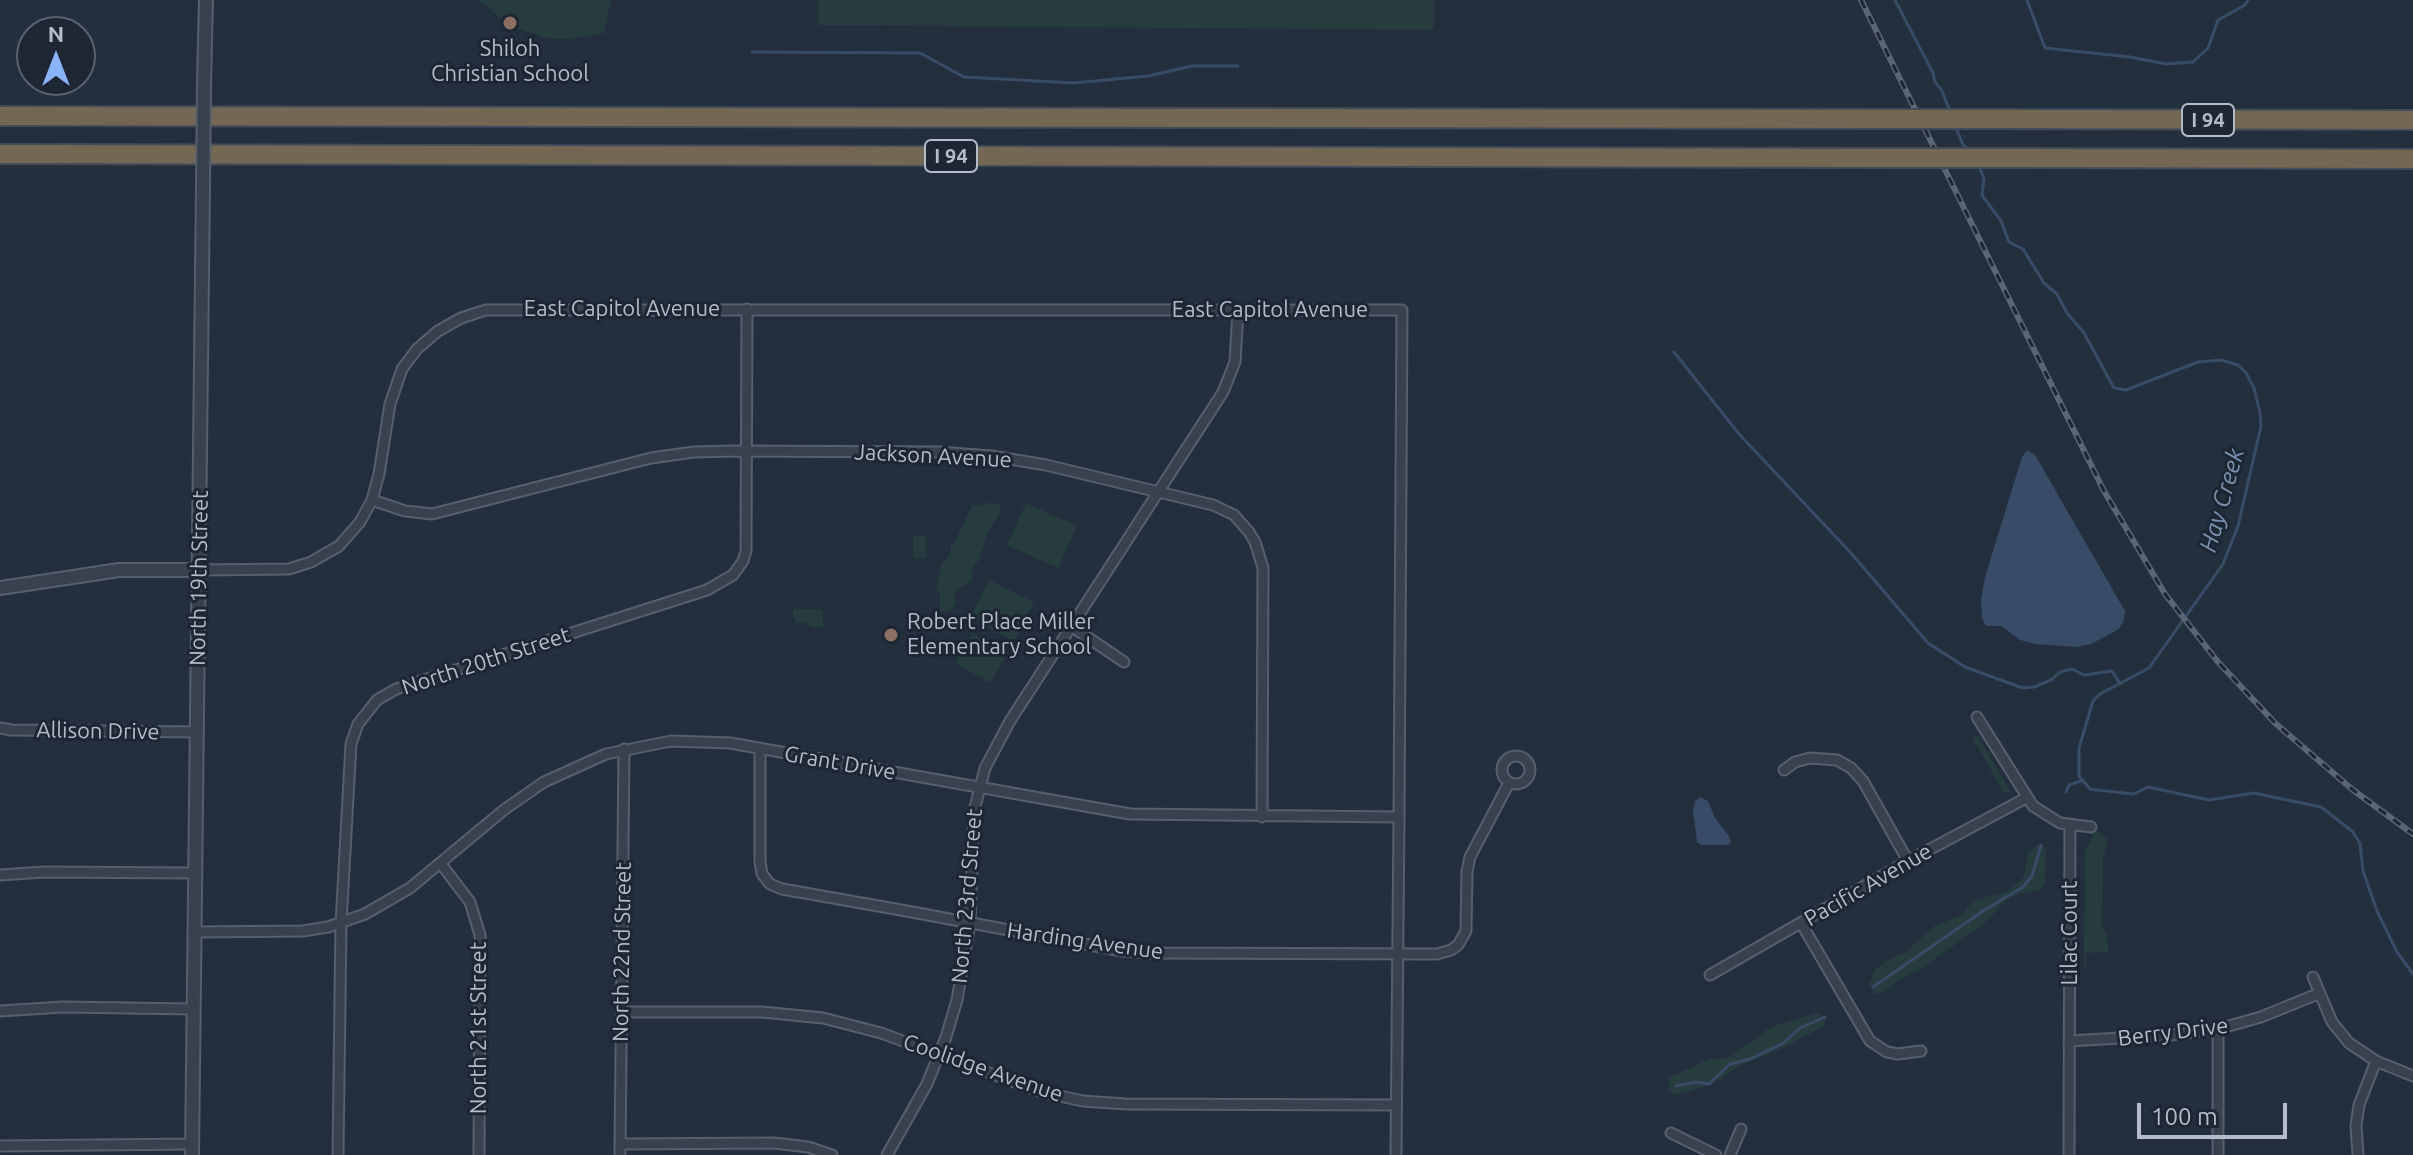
<!DOCTYPE html>
<style>
body{margin:0}
#map{position:relative;width:2413px;height:1155px;overflow:hidden;background:#242f3e;font-family:Ubuntu,sans-serif}
canvas{display:block}
.north{position:absolute;left:16px;top:16px;width:80px;height:80px;box-sizing:border-box;background:#1d2633;border:2px solid #59626f;border-radius:50%;rotate:0deg;font-size:22px;font-weight:700;line-height:32px;text-align:center;color:#b4bcc9}
.north::after{content:'';display:block;margin:auto;width:28px;height:36px;background:#8ab4f8;clip-path:polygon(50% 0,100% 100%,50% 72%,0 100%)}
.scale{position:absolute;left:2137px;top:1103px;width:150px;height:36px;box-sizing:border-box;border:4px solid #b4bcc9;border-top:0;padding-left:10px;font-size:24px;line-height:28px;white-space:nowrap;color:#b4bcc9;-webkit-text-stroke:6px #1d2633;paint-order:stroke}
</style>
<div id="map">
<canvas width="2413" height="1155"></canvas>
<div class="north">N</div>
<div class="scale">100 m</div>
</div>
<script>
const g = document.querySelector('canvas').getContext('2d');
g.lineJoin = 'round';
function paint(path, color) { g.fillStyle = color; g.fill(path, 'evenodd'); }
const shape = rows => new Path2D(rows.map(r => 'M' + r).join(''));
function stroke(path, color, width, dash) { g.strokeStyle = color; g.lineWidth = width; g.lineCap = dash ? 'butt' : 'round'; g.setLineDash(dash || []); g.stroke(path); }
function label(font, color, halo, rows, align = 'center') {
  g.font = font + ' Ubuntu,sans-serif'; g.lineWidth = 6; g.setLineDash([]); g.textBaseline = 'middle'; g.strokeStyle = halo; g.fillStyle = color; for (const [text, x, y, turn = 0] of rows) {
    g.save(); g.translate(x, y); g.rotate((+turn || 0) * Math.PI / 180); g.textAlign = isNaN(turn) ? turn : align; if (halo) g.strokeText(text, 0, 0); g.fillText(text, 0, 0); g.restore();
  }
}
paint(shape([
 [479,0,611,0,604,33,569,39,548,38,524,31,505,22],
 [818,0,1434,0,1434,30,818,25],
 [984,503,1001,504,1000,512,987,534,979,560,973,566,972,579,968,584,956,589,954,596,956,602,952,610,940,612,940,591,936,590,941,565,950,555,951,544,954,544,972,505,982,506],
 [1026,503,1077,526,1058,568,1007,545],
 [913,536,926,536,926,558,913,558],
 [989,580,1034,602,1014,641,970,618],
 [793,609,823,610,823,627,811,627,806,622,797,623,793,618],
 [972,633,1008,652,990,683,955,663],
 [1978,736,2010,791,2004,793,1972,737],
 [2096,830,2106,838,2107,843,2103,858,2102,927,2103,930,2107,931,2108,952,2086,953,2086,966,2084,966,2085,851],
 [2039,844,2045,846,2046,865,2045,884,2039,890,2018,894,2005,901,1989,919,1959,942,1918,970,1898,980,1891,988,1878,994,1874,993,1869,984,1874,971,1886,961,1905,952,1933,927,1962,915,1973,901,2008,891,2024,877,2028,852],
 [1817,1013,1827,1018,1823,1027,1779,1050,1737,1067,1713,1084,1676,1095,1669,1090,1668,1078,1709,1059,1727,1058,1771,1027]
]), '#263c3f');
paint(shape([
 [2027,450,2035,455,2125,611,2124,620,2119,629,2091,644,2077,647,2036,644,2020,640,2001,626,1986,626,1982,618,1981,600,1985,577,2022,457],
 [1700,797,1708,801,1715,818,1729,836,1731,842,1728,845,1701,845,1697,842,1693,810,1695,801]
]), '#394c67');
stroke(shape([
 [1895,0,1933,73,1935,82,1942,91,1950,111],
 [2027,0,2045,48,2130,57,2166,64,2193,62,2208,48,2218,20,2245,5,2248,0],
 [752,52,920,53,964,77,1074,83,1148,76,1192,66,1238,66],
 [1955,125,1963,145,1969,150],
 [1979,166,1984,179,1982,195,2001,221,2009,242,2023,249,2044,283,2057,294,2067,313,2084,333,2114,388,2126,390,2198,362,2221,360,2238,365,2246,373,2254,388,2260,413,2261,426,2238,526,2223,564,2149,668,2100,694,2093,701,2079,748,2079,776,2090,789,2097,790,2134,794,2148,787,2209,800,2254,793,2321,807,2352,831,2360,843,2363,871,2377,911,2397,952,2413,974],
 [1674,352,1739,434,1851,553,1928,643,1965,667,2023,688,2034,687,2051,680,2060,672,2072,669,2084,675,2112,671,2120,684],
 [2066,792,2069,785,2081,781],
 [1873,987,1983,911,2023,887,2032,876,2041,845],
 [1676,1086,1696,1082,1709,1084,1730,1064,1750,1059,1782,1044,1800,1028,1825,1017]
]), '#394c67', 3);
const minor = shape([
 [372,500,405,511,432,514,651,458,694,452,732,451,939,452,992,456,1046,465,1213,505,1234,515,1249,532,1255,542,1263,568,1262,817],
 [200,570,289,569,311,562,339,546,360,522,372,500,379,474,390,404,402,369,417,349,438,331,461,318,486,310,1402,310,1399,817],
 [1071,626,1124,662],
 [1977,717,2033,806,2060,823,2091,827],
 [0,728,11,730,197,732],
 [760,749,760,861,762,874,770,884,782,889,901,910,1122,951,1153,953,1437,954,1451,950,1458,945,1466,931,1467,871,1470,857,1509,783],
 '1502 770a14 14 0 1 1 28 0a14 14 0 1 1-28 0Z',
 [1784,770,1795,762,1810,758,1837,760,1851,768,1863,781,1908,861],
 [441,864,470,902,480,935,479,1155],
 [0,875,44,872,195,873],
 [1801,923,1870,1041,1887,1052,1898,1054,1921,1051],
 [195,932,303,931,328,927,365,914,410,888,505,809,544,782,606,754,671,741,730,743,1130,814,1399,817,1396,1155],
 [1710,975,1908,861,2026,798],
 [2313,977,2332,1022,2349,1043,2376,1061,2413,1076],
 [0,1011,62,1007,194,1009],
 [621,1012,762,1012,823,1018,881,1033,1041,1092,1083,1101,1126,1104,1396,1105],
 [2069,1041,2171,1035,2218,1029,2261,1017,2320,993],
 [1671,1133,1716,1155],
 [620,1144,774,1143,808,1147,832,1155],
 [0,1146,192,1144],
 [338,1155,341,923,351,744,358,724,377,700,396,689,707,590,733,575,743,561,746,551,747,309],
 [620,1155,624,749],
 [887,1155,927,1084,946,1037,957,1000,970,923,974,811,985,768,1010,721,1223,392,1235,362,1238,311],
 [1730,1155,1741,1129],
 [2069,1155,2070,825],
 [2218,1155,2218,1029],
 [2358,1155,2356,1126,2359,1105,2376,1061]
]);
const tertiary = shape([
 [204,84,206,0],
 [0,588,119,570,200,570],
 [192,1155,203,186]
]);
const motorway = shape([
 [0,116,1886,119],
 [2002,119,2413,120],
 [0,154,1902,158],
 [2020,158,2413,159]
]);
stroke(minor, '#565f6c', 13);
stroke(tertiary, '#565f6c', 16);
stroke(motorway, '#434c59', 22);
stroke(minor, '#38414e', 9);
stroke(tertiary, '#38414e', 12);
stroke(motorway, '#746855', 18);
const rail = shape([
 [1861,0,2104,491,2165,594,2218,662,2275,723,2353,790,2413,834]
]);
stroke(rail, '#5a6575', 6);
stroke(rail, '#1d2633', 3, [9]);
const tertiaryBridge = shape([
 [203,186,204,84]
]);
const motorwayBridge = shape([
 [1886,119,2002,119],
 [1902,158,2020,158]
]);
stroke(tertiaryBridge, '#565f6c', 16, []);
stroke(motorwayBridge, '#434c59', 22, []);
stroke(tertiaryBridge, '#38414e', 12);
stroke(motorwayBridge, '#746855', 18);
for (const [x, y, r, color] of [
 [510,23,8,"#8d6e63"],
 [891,635,8,"#8d6e63"]
]) { const dot = new Path2D(); dot.arc(x, y, r, 0, 2 * Math.PI); g.fillStyle = color; g.fill(dot); stroke(dot, '#1d2633', 3); }
for (const [x, y, w] of [
 [2208,120,52],
 [951,156,52]
]) { const box = new Path2D(); box.roundRect(x - w / 2, y - 16, w, 32, 6); g.fillStyle = '#1d2633'; g.fill(box); stroke(box, '#b4bcc9', 2); }
label('bold 20px', '#b4bcc9', null, [
 ["I 94",2208,120],
 ["I 94",951,156]
]);
label('22px', '#b4bcc9', '#1d2633', [
 ["Shiloh",510,49],
 ["Christian School",510,74],
 ["Robert Place Miller",907,622,"left"],
 ["Elementary School",907,647,"left"]
]);
label('22px', '#b4bcc9', '#1d2633', [
 ["East Capitol Avenue",622,309],
 ["East Capitol Avenue",1270,310],
 ["Jackson Avenue",933,456,3],
 ["North 19th Street",199,578,-89],
 ["North 20th Street",486,661,-18],
 ["Allison Drive",98,731,1],
 ["Grant Drive",840,763,10],
 ["Pacific Avenue",1868,885,-30],
 ["North 23rd Street",967,896,-85],
 ["Lilac Court",2070,933,-90],
 ["Harding Avenue",1085,941,8],
 ["North 22nd Street",622,952,-89],
 ["North 21st Street",479,1028,-90],
 ["Berry Drive",2173,1032,-7],
 ["Coolidge Avenue",983,1068,19]
]);
label('italic 24px', '#7c92b1', '#1d2633', [
 ["Hay Creek",2222,500,-74]
]);
</script>
